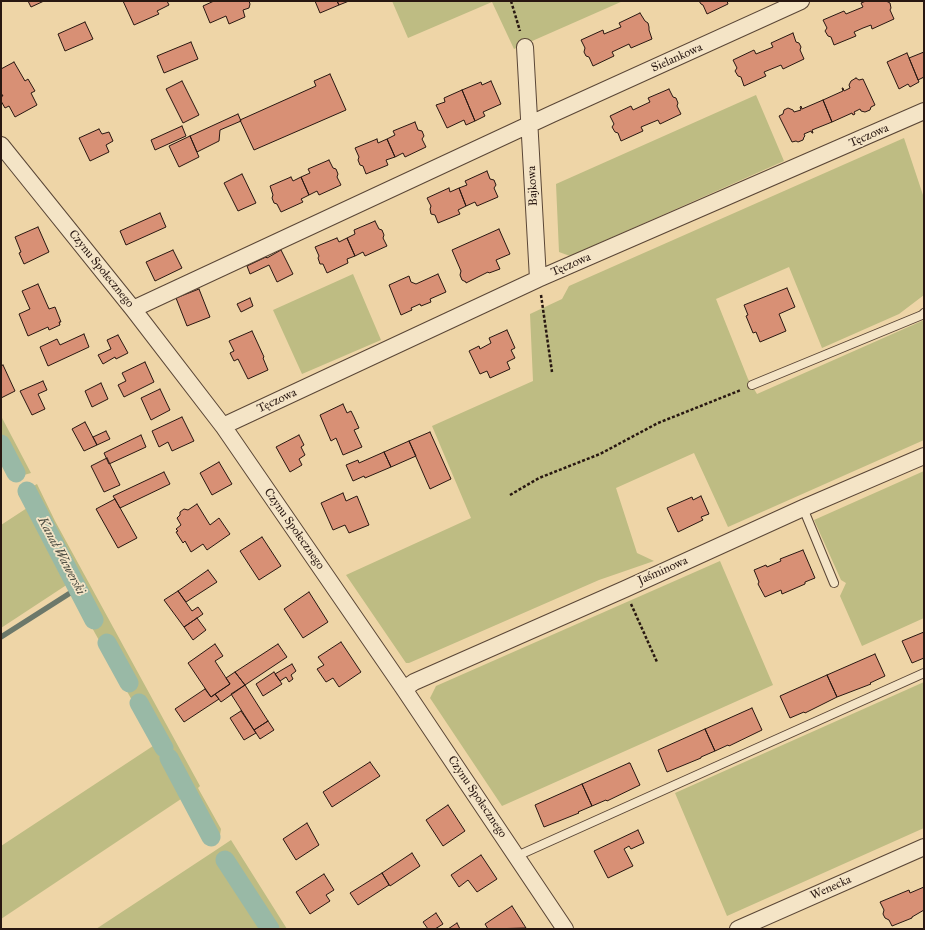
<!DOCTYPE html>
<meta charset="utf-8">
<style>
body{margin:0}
#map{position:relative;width:925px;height:930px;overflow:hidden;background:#eed5a7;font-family:"IM FELL Great Primer",serif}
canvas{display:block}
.frame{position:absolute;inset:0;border:2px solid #281711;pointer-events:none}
</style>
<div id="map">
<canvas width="925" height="930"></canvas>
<div class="frame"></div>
</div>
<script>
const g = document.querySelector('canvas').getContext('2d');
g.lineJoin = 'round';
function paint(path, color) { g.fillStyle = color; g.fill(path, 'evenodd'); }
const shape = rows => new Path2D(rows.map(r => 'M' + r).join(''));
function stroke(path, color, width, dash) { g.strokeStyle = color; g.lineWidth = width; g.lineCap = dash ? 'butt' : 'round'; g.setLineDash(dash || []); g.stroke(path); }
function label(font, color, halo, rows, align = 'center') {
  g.font = font + ' "IM FELL Great Primer",serif'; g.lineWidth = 3.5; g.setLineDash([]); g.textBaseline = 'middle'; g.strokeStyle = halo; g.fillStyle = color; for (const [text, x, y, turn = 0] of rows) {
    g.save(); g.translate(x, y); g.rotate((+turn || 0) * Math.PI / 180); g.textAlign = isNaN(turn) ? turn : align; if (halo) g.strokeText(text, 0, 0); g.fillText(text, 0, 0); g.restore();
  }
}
paint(shape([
 [392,1,623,1,514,49,492,2,408,38],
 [756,95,784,161,570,256,559,252,556,184],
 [904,138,924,198,924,295,899,314,822,348,789,267,716,299,748,379,757,394,924,320,924,440,728,527,694,453,616,488,637,553,654,561,599,580,409,663,406,663,346,575,471,518,432,426,533,381,530,314,562,299,569,286],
 [353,274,381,340,302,374,273,310],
 [1,416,31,473,17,477,1,449],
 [924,471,924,618,862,646,840,596,846,583,841,580,814,520],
 [37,484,55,521,200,786,198,788,221,829,220,835,209,838,184,797,1,919,1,846,156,744,68,584,1,628,1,525,27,508,18,494],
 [720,561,773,685,502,806,430,698,436,686],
 [924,682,924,828,727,916,675,793],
 [231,840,287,929,96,929,213,852]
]), '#bebc83');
stroke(shape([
 [1,637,78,588]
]), '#6c786a', 5.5);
stroke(shape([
 [1,444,16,473],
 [27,491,94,620],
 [107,643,129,683],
 [139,703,164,748],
 [169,758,211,837],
 [225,860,270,929]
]), '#99b9a6', 19);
const building = shape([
 [28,1,44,1,31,7,28,1],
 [123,1,167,1,169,5,157,11,159,14,134,25,123,1],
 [214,1,249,1,250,4,249,8,243,10,245,17,229,24,226,16,210,23,203,6,214,1],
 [315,1,337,1,339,5,320,13,315,1],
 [337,1,349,1,339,5,337,1],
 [699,1,727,1,728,4,707,14,703,5,701,4,699,1],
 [866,1,886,1,890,3,891,8,890,10,894,19,872,29,871,25,863,28,854,32,856,36,834,45,831,37,828,36,825,31,827,28,823,20,844,11,846,14,863,7,861,3,866,1],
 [640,13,645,21,648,23,649,27,649,30,652,39,631,48,629,44,612,52,614,56,593,66,589,57,586,56,584,52,585,48,581,40,603,30,604,34,621,27,619,23,640,13],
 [85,22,93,39,65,51,58,34,85,22],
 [793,33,796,42,799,43,801,47,800,50,804,59,783,69,781,65,764,72,766,76,744,86,741,77,738,76,735,71,737,68,733,60,754,50,756,54,773,47,771,43,793,33],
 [191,42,198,59,164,73,157,56,191,42],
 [924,52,924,77,918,80,909,58,924,52],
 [907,53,919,82,910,87,908,84,899,89,887,62,907,53],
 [14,62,25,81,28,79,35,91,31,93,37,105,15,117,9,106,5,108,1,101,1,96,3,96,1,93,1,69,14,62],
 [330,74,346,110,254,150,240,120,316,86,314,81,330,74],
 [856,78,859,80,863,79,875,105,871,107,870,110,865,112,861,111,860,109,854,112,855,114,853,115,852,113,832,122,823,100,843,91,842,88,843,88,844,91,850,88,849,85,851,81,856,78],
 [182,81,199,115,183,123,166,89,182,81],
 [491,81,501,104,483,112,485,116,475,121,462,90,481,82,482,85,491,81],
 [669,89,673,97,676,98,678,103,677,106,681,114,660,124,658,120,641,127,643,131,621,141,618,133,615,132,612,127,614,124,610,116,631,106,633,110,650,102,648,98,669,89],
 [462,90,475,121,466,125,464,120,447,128,436,105,445,102,444,98,462,90],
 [823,100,832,122,812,130,813,133,812,133,811,131,804,134,805,136,804,137,803,140,798,142,796,141,792,142,779,116,783,114,784,110,788,108,793,110,794,112,801,110,800,107,801,106,802,109,823,100],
 [238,114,241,121,220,130,219,141,197,152,190,136,238,114],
 [415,122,418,130,422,131,424,136,422,139,426,147,405,157,403,153,395,157,387,139,395,135,393,131,415,122],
 [182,126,186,136,155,150,151,140,182,126],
 [99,129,102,134,109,132,113,141,106,145,109,152,90,161,79,138,99,129],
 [190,136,199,157,179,167,169,146,190,136],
 [377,139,378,143,387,139,395,157,386,160,388,165,366,174,363,166,360,165,358,160,359,157,355,148,377,139],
 [329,160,333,168,336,169,338,174,337,177,341,185,319,195,317,191,309,195,301,177,310,173,308,169,329,160],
 [487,171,490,179,494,180,496,185,494,188,498,197,477,206,475,202,466,206,459,188,467,185,465,181,487,171],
 [242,174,256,203,238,211,224,183,242,174],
 [291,177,293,181,301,177,309,195,301,199,303,202,281,212,277,204,274,203,272,198,273,195,270,186,291,177],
 [449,188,450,192,459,188,466,206,458,210,460,214,438,223,435,215,431,214,430,209,431,206,427,198,449,188],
 [160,213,166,227,126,245,120,231,160,213],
 [375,221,379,229,382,230,384,235,383,238,387,246,365,256,363,252,355,256,347,238,355,234,354,230,375,221],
 [38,227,49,252,24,264,19,253,21,252,15,237,38,227],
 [499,229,510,254,496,260,500,269,489,273,488,272,466,283,466,282,462,280,460,275,461,271,452,250,499,229],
 [337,238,339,242,347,238,355,256,347,259,348,263,327,273,323,264,320,264,318,258,319,256,315,247,337,238],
 [173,250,182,268,155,281,146,262,173,250],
 [281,250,293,274,277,282,269,265,250,274,247,266,266,257,267,258,281,250],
 [438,274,446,292,430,299,431,302,421,306,420,304,411,308,412,310,401,315,389,285,409,276,411,282,416,284,438,274],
 [38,284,49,309,55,307,61,322,59,322,60,325,49,330,48,327,28,336,19,314,30,309,22,291,38,284],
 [787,288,795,307,779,314,786,331,760,342,756,332,753,333,746,316,748,315,744,305,787,288],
 [199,289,210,317,187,326,176,298,199,289],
 [250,298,253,306,241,312,237,304,250,298],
 [507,330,515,348,511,350,515,358,507,362,510,369,490,378,487,371,480,374,469,351,479,346,480,349,491,343,489,338,507,330],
 [252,331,264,357,263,358,268,370,248,379,238,359,234,361,230,353,234,351,229,341,252,331],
 [84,334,89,347,48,366,40,347,57,339,60,345,84,334],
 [118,335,128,353,116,359,115,357,103,364,98,355,111,349,107,340,118,335],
 [145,362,154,382,124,397,118,385,126,381,122,373,145,362],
 [3,365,15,391,1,398,1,366,3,365],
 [43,381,47,390,38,394,45,409,32,415,20,391,43,381],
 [101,383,108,399,92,407,85,391,101,383],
 [160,389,170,410,151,420,141,398,160,389],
 [343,404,347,413,351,411,354,417,359,428,354,430,362,447,343,455,336,438,331,441,320,415,343,404],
 [182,417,194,441,172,451,168,442,159,447,152,431,182,417],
 [85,422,97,445,84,451,72,429,85,422],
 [106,431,110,439,97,445,93,437,106,431],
 [430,432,451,479,430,489,409,441,430,432],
 [141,435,146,447,109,464,104,453,141,435],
 [299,435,304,445,301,447,305,455,299,459,302,465,290,472,276,447,299,435],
 [409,441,416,456,391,467,384,452,409,441],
 [384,452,391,467,365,478,364,476,353,481,346,465,358,460,359,463,384,452],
 [107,458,120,485,104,492,91,466,107,458],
 [219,462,232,484,212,495,200,473,219,462],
 [164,472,170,484,120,508,113,496,164,472],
 [343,493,346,501,357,496,369,525,349,533,345,525,333,530,321,503,343,493],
 [701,496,709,514,701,517,703,520,678,532,667,508,692,497,693,500,701,496],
 [115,499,137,538,118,548,96,509,115,499],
 [197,504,210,525,219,518,230,534,207,550,203,544,191,552,185,541,183,543,176,532,178,531,176,529,181,525,177,518,180,515,180,512,184,509,188,510,197,504],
 [262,537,281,566,259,580,240,551,262,537],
 [803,550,815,578,805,582,805,584,782,594,781,590,765,597,758,584,759,582,754,570,766,565,767,567,781,561,780,559,803,550],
 [208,570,217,582,186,602,178,591,208,570],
 [178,591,192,611,198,607,203,614,184,627,164,600,178,591],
 [309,592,328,622,303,638,284,609,309,592],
 [197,618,206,630,193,640,184,627,197,618],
 [924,632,924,658,912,663,902,641,924,632],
 [341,642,361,672,339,687,333,678,326,682,317,669,324,665,318,657,341,642],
 [215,644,223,656,215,661,230,684,211,697,188,663,215,644],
 [278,644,287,657,245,685,235,672,278,644],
 [875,654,885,676,870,683,871,684,837,697,827,675,875,654],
 [292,664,296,671,291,675,293,679,289,682,286,677,280,681,275,674,292,664],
 [235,672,245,685,221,702,215,694,230,684,226,678,235,672],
 [274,672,282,684,263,696,256,684,274,672],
 [827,675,837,697,805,713,804,712,790,718,780,696,827,675],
 [245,685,268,721,254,730,231,694,245,685],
 [205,689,211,697,215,694,219,699,184,722,175,709,205,689],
 [752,708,762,730,729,746,728,745,715,751,705,729,752,708],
 [241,711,256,733,244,740,230,718,241,711],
 [268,721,274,730,260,739,254,730,268,721],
 [705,729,715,751,701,757,701,758,667,772,658,750,705,729],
 [370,762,380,776,332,807,323,792,370,762],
 [629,763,630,763,640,785,607,801,606,800,592,806,582,784,629,763],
 [582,784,592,806,578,812,579,813,544,827,535,805,582,784],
 [448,805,465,831,443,846,426,820,448,805],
 [307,823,319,845,296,860,283,839,307,823],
 [638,830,644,843,631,849,629,846,624,849,633,866,608,878,594,851,638,830],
 [412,853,420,866,390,886,382,873,412,853],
 [481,855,497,879,477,892,468,880,459,887,451,875,481,855],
 [382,873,389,885,358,905,350,893,382,873],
 [324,874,334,890,326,895,330,901,310,914,296,892,324,874],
 [924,887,924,910,912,917,912,918,892,926,889,920,885,918,883,914,884,910,880,902,909,890,910,893,924,887],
 [512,906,526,928,488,929,485,924,512,906],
 [436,913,443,924,435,929,428,929,423,922,436,913],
 [457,923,460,929,448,929,457,923]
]);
paint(building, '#d89075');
stroke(building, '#281711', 1);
const lane = shape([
 [752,385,922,315,924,313],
 [803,508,834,583],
 [517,856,924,673]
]);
const street = shape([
 [525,47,538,279],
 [1,145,133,309,223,426,404,689,565,929],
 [133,309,552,114,801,1],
 [223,426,538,279,924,111],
 [404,689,414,682,625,589,803,508,924,456],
 [738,929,924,847]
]);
stroke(lane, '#5a4636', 10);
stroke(street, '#5a4636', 18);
stroke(shape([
 [511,1,520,31],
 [541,295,552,372],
 [510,495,539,478,600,454,658,423,741,390],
 [631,604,657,662]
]), '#281711', 2.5, [3, 2]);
stroke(lane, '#f4e4c6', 8);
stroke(street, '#f4e4c6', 16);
label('12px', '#281711', '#f4e4c6', [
 ["Sielankowa",677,58,-24],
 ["Tęczowa",869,136,-23],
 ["Bajkowa",533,186,-93],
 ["Tęczowa",571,265,-23],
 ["Czynu Społecznego",101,269,51],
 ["Tęczowa",277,401,-25],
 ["Czynu Społecznego",294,529,55],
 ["Jaśminowa",663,571,-24],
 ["Czynu Społecznego",477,797,56],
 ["Wenecka",831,888,-24]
]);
label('italic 13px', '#505045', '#f4e4c6', [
 ["Kanał Wawerski",61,556,62]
]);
</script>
